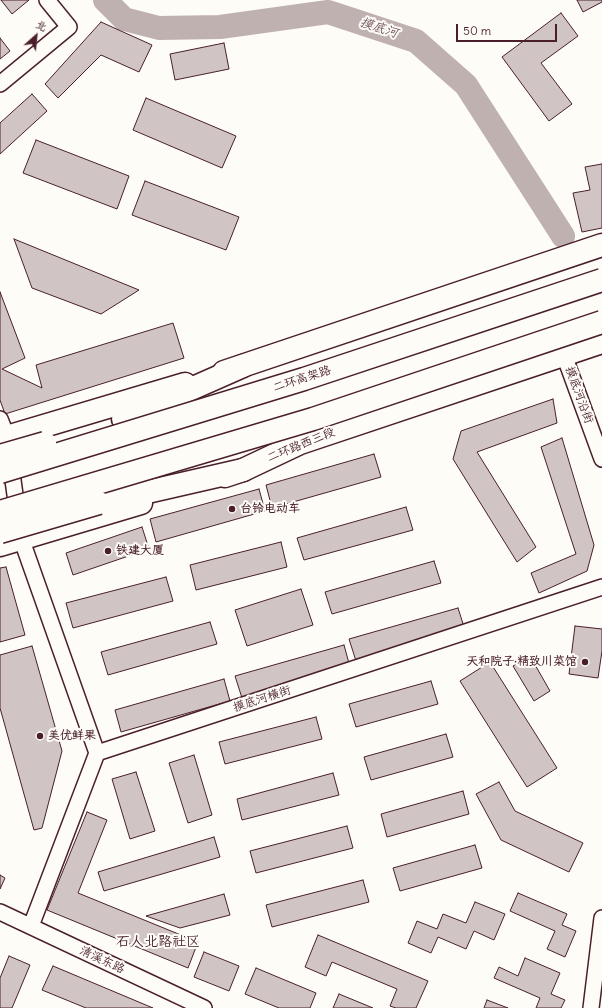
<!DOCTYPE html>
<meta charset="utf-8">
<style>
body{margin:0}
#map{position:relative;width:602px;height:1008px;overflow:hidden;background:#fdfcf7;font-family:Delius,"LXGW WenKai TC",sans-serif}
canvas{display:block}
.north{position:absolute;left:16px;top:16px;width:40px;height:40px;-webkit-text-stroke:3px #fdfcf7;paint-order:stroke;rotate:27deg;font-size:11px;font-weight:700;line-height:16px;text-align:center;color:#4a1f2b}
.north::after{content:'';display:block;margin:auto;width:14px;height:18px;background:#4a1f2b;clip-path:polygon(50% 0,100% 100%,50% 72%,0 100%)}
.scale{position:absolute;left:456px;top:24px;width:101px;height:18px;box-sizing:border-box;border:2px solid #4a1f2b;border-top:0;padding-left:5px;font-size:12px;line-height:14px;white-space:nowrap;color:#4a1f2b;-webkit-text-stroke:3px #fdfcf7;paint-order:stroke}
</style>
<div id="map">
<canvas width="602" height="1008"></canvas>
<div class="north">北</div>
<div class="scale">50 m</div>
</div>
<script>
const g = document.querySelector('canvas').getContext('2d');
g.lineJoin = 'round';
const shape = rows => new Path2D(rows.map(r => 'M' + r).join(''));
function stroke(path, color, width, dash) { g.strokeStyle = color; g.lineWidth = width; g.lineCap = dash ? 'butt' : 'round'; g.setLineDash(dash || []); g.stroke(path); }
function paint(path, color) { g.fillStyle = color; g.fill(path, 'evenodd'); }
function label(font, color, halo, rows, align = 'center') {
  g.font = font + ' Delius,"LXGW WenKai TC",sans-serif'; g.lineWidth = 4; g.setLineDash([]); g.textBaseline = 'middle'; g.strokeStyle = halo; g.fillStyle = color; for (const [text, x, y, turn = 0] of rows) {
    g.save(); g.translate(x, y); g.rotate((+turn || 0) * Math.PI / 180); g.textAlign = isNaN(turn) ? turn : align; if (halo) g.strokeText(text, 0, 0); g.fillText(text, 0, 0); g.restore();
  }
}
stroke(shape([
 [105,0,124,19,159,28,220,27,328,12,416,41,466,85,563,236]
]), '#c0b1b1', 24);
const building = shape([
 [1,0,29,0,12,14,1,0],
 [577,0,602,0,602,2,583,12,577,0],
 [561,13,578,36,541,63,572,104,549,121,502,57,561,13],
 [101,22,152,45,139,72,101,55,58,98,45,84,101,22],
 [0,38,10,51,0,59,0,38],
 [224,43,229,69,175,80,170,54,224,43],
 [32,94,47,111,0,154,0,123,32,94],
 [146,98,236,136,222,168,133,130,146,98],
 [36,140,129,176,117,209,23,173,36,140],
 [602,164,602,228,582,232,573,193,590,190,585,167,602,164],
 [145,181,239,217,226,250,132,215,145,181],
 [14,239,139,290,101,314,32,288,14,239],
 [0,292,25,358,2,369,42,388,36,365,173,323,184,358,5,414,0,400,0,292],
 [553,399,557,423,477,452,536,547,517,562,453,459,461,431,553,399],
 [562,438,594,545,587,571,539,593,531,573,576,554,541,447,562,438],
 [374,454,381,477,272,508,266,485,374,454],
 [259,489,265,511,156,542,150,519,259,489],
 [406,507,413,530,304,560,297,538,406,507],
 [142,527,149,549,73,575,66,553,142,527],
 [281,542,287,567,196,590,190,565,281,542],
 [434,561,441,583,332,614,325,592,434,561],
 [6,567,25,635,0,642,0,568,6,567],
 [166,577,173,601,73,628,66,603,166,577],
 [301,589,313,625,247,646,235,610,301,589],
 [458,608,465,630,356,661,349,639,458,608],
 [210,622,217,644,108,675,101,652,210,622],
 [575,626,602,629,602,651,598,678,569,674,575,626],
 [344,645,350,667,242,698,235,676,344,645],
 [32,646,62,751,42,828,34,830,0,708,0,655,32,646],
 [530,656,550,691,534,701,513,666,530,656],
 [490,662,557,768,527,787,460,681,490,662],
 [224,679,230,701,121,732,115,710,224,679],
 [431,681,438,704,356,727,349,704,431,681],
 [316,717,322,739,225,764,219,742,316,717],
 [446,734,453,757,371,780,364,757,446,734],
 [194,755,212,815,188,823,169,763,194,755],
 [136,772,155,831,130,839,112,779,136,772],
 [333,773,339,795,242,820,237,799,333,773],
 [499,782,515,811,583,843,569,872,501,840,476,794,499,782],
 [463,791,469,814,387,837,381,814,463,791],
 [87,812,107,820,78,893,198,942,188,968,47,910,87,812],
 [347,826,353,848,256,873,250,851,347,826],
 [214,837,220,857,104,891,98,872,214,837],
 [475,845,482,868,400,891,393,868,475,845],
 [0,875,5,878,0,889,0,875],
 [363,880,369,902,272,927,266,905,363,880],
 [518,893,567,914,562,925,576,931,565,957,547,949,555,931,510,911,518,893],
 [224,894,230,915,180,928,146,916,224,894],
 [475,902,505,914,494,940,474,931,466,949,438,937,431,953,408,943,417,921,437,929,443,914,466,923,475,902],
 [318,935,428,981,416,1008,396,1008,390,1006,397,989,332,962,326,976,305,967,318,935],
 [204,952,239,966,229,991,194,977,204,952],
 [9,956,30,965,12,1008,0,1008,0,978,9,956],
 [525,958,560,973,551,994,565,1000,561,1008,536,1008,540,998,494,978,499,967,518,976,525,958],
 [53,966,153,1008,86,1008,42,990,53,966],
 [256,968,316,993,310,1008,279,1008,245,994,256,968],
 [339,994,373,1008,333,1008,339,994],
 [487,1000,508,1008,484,1008,487,1000]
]);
paint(building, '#d0c5c4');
stroke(building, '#4a1f2b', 1);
const street = shape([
 [0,84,69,27,47,0],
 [564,355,602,459],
 [0,419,7,437,21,538,97,753],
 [0,912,204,1008],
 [31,926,97,753,602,587],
 [591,1008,602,918]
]);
const secondary = shape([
 [224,372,602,245],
 [0,439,185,384],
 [225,476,243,470,300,443,602,342],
 [0,545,141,503]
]);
const highway = shape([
 [123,419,243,366],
 [99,503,243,470]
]);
stroke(street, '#4a1f2b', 18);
stroke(secondary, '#4a1f2b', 25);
stroke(highway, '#4a1f2b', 25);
stroke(street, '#fdfcf7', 15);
stroke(secondary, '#fdfcf7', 22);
stroke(highway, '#fdfcf7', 22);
const highwayBridge = shape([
 [0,456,45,443],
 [0,472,304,379,602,280],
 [0,512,313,419,602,322],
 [0,532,99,503]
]);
stroke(highwayBridge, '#4a1f2b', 25, []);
stroke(highwayBridge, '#fdfcf7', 22);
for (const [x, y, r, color] of [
 [232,509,4,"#4a1f2b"],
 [108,551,4,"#4a1f2b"],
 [585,662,4,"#4a1f2b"],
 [40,736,4,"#4a1f2b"]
]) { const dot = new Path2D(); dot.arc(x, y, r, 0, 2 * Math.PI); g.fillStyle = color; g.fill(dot); stroke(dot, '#fdfcf7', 1.5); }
label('12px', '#4a1f2b', '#fdfcf7', [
 ["二环高架路",302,379,-18],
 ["摸底河沿街",579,395,70],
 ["二环路西三段",301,445,-22],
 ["摸底河横街",262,699,-18],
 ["清溪东路",102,960,25]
]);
label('bold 12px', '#4a1f2b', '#fdfcf7', [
 ["台铃电动车",240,509],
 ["铁建大厦",116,551],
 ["天和院子·精致川菜馆",577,662,"right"],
 ["美优鲜果",48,736]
], 'left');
label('italic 13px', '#73525a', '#fdfcf7', [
 ["摸底河",379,28,18]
]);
label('14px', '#4a1f2b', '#fdfcf7', [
 ["石人北路社区",158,942]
]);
</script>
